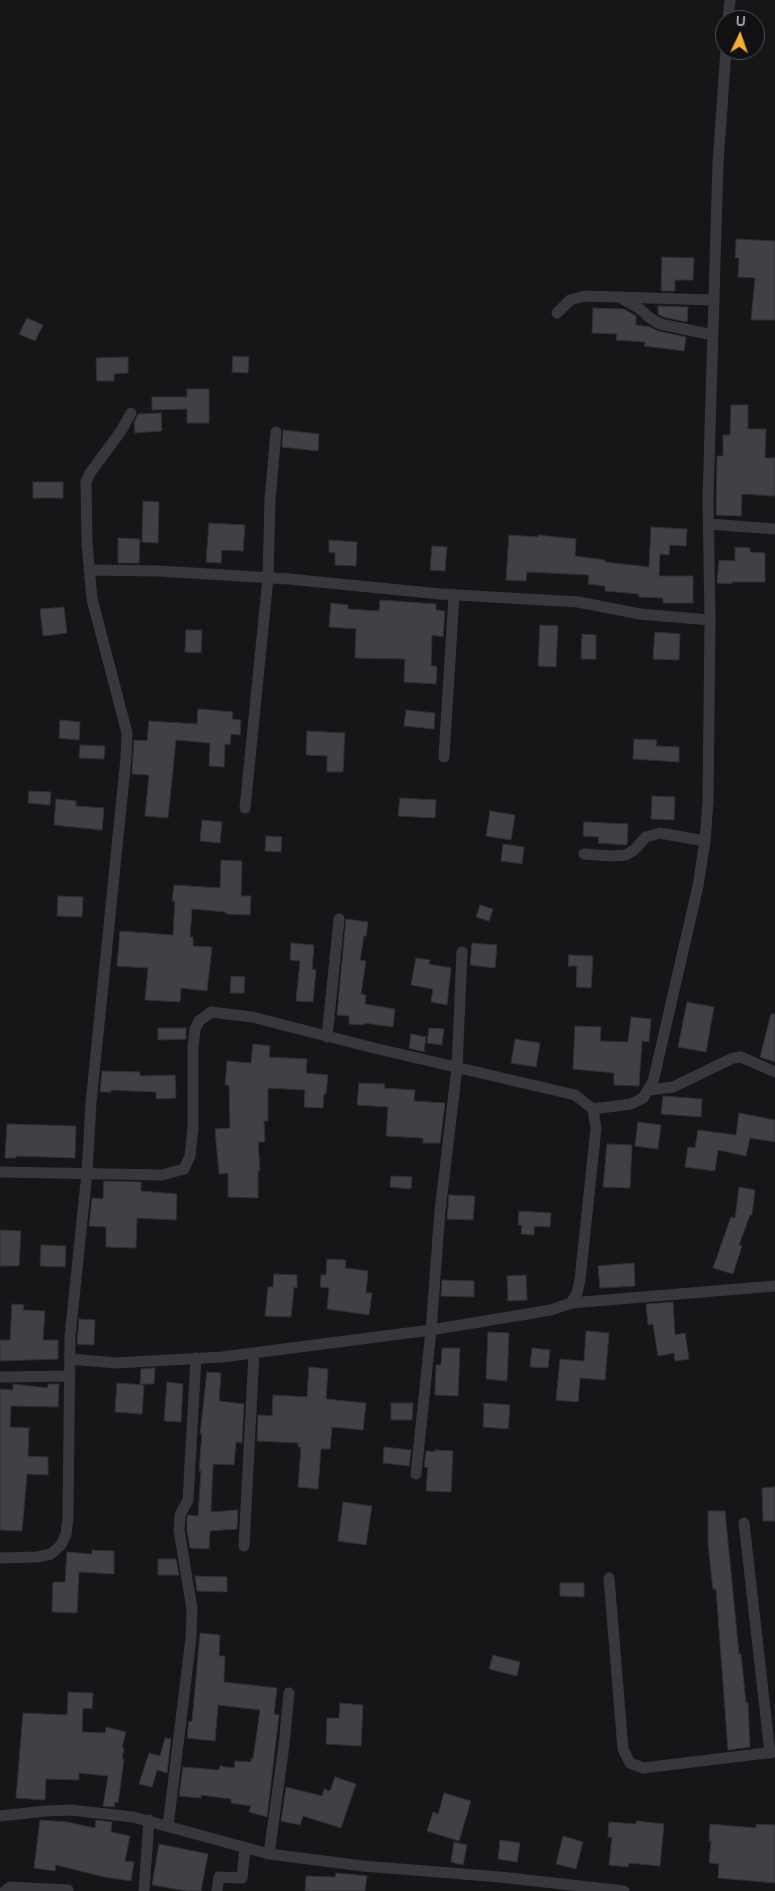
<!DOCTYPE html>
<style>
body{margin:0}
#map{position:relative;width:775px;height:1891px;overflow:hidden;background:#161618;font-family:Cabin,sans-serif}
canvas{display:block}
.north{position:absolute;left:715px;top:10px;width:50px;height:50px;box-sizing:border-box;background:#111113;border:1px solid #4d4f55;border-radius:50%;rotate:3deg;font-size:14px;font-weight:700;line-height:20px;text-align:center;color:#a8adb8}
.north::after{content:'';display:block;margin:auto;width:18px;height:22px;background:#f2b134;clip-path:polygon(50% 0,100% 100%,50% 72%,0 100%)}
</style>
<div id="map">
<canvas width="775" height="1891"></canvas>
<div class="north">U</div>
</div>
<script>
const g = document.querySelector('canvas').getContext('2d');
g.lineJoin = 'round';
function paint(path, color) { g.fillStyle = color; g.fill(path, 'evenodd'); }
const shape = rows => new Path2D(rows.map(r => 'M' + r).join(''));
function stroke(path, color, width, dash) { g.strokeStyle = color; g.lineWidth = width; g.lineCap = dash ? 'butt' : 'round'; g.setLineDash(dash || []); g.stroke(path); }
const building = shape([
 [736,239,775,241,775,320,751,320,755,278,738,277,739,258,735,258,736,239],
 [662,257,694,258,693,280,675,280,675,291,661,291,662,257],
 [658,306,688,307,687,322,663,317,658,314,658,306],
 [593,308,624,309,636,316,636,325,650,327,658,331,686,337,684,351,644,346,645,342,616,340,617,334,592,333,593,308],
 [27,318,43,325,35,341,19,334,27,318],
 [233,356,249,357,248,373,232,372,233,356],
 [128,357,128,373,114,374,114,381,97,381,96,358,128,357],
 [187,389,209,389,209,423,187,423,187,409,152,410,152,397,187,397,187,389],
 [731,405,748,405,748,429,766,429,765,458,775,458,775,496,742,494,741,516,716,515,717,456,723,456,723,435,730,435,731,405],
 [161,413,162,431,135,433,134,423,138,414,161,413],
 [283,430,319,434,318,451,282,447,283,430],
 [33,482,63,482,63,498,33,498,33,482],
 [143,501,159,502,158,543,142,542,143,501],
 [209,523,245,525,243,551,222,550,221,563,206,562,209,523],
 [651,527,687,529,686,546,670,545,669,555,660,554,659,576,693,576,693,603,663,603,663,598,639,597,639,594,605,591,605,586,588,584,589,575,527,572,526,581,506,580,509,535,538,537,538,535,576,539,575,556,605,560,605,562,649,567,651,527],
 [118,538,140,539,139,563,118,563,118,538],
 [329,540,357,542,356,566,335,565,335,553,329,552,329,540],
 [432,546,447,547,445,571,430,570,432,546],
 [735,547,750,548,750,552,765,553,765,582,732,582,732,584,717,583,719,560,735,561,735,547],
 [380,600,436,604,436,610,445,611,443,637,432,635,431,666,437,666,436,684,404,682,405,659,355,658,356,629,329,627,331,603,348,605,348,609,379,611,380,600],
 [64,607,67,633,43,636,40,609,64,607],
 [540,625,558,626,556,667,538,666,540,625],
 [186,630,202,630,201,653,185,652,186,630],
 [655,632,680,634,679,660,653,659,655,632],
 [582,634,596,635,596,659,581,659,582,634],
 [198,709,233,712,232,719,241,720,240,735,231,734,230,745,225,744,224,767,209,766,210,743,176,740,168,818,145,816,149,775,132,774,134,740,147,741,149,721,197,724,198,709],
 [406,710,435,713,434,729,404,726,406,710],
 [60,720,80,722,79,740,59,738,60,720],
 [307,731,345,733,343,772,327,772,327,756,306,755,307,731],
 [634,739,657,740,656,746,679,747,679,762,633,759,634,739],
 [80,745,105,746,104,759,79,758,80,745],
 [29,791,51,792,50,805,28,803,29,791],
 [652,796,675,797,674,820,651,819,652,796],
 [400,798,436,800,435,818,398,816,400,798],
 [56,799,76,801,76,806,104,808,102,830,54,825,56,799],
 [490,811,515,815,511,840,486,836,490,811],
 [202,820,222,822,220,843,200,841,202,820],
 [584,822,628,824,627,845,598,843,599,837,583,836,584,822],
 [266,836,282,837,281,852,265,851,266,836],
 [503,844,524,847,522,864,501,861,503,844],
 [221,860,242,861,241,896,251,896,250,915,226,914,226,912,192,909,190,937,193,937,193,946,212,947,207,991,181,988,180,1002,145,1000,148,968,117,966,120,931,173,935,175,901,172,901,174,885,220,888,221,860],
 [58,896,83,897,82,917,57,916,58,896],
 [480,905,493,909,489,921,476,917,480,905],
 [346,919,368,922,366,936,364,936,360,960,366,961,361,994,366,995,365,1004,395,1009,393,1027,364,1023,364,1025,349,1024,349,1016,337,1015,346,919],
 [291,943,314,945,312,969,316,970,313,1002,296,1001,300,961,290,960,291,943],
 [472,943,497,945,495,968,470,965,472,943],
 [569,955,593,956,591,988,576,987,577,966,568,966,569,955],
 [416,958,430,960,429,964,451,968,447,1005,431,1002,433,989,411,985,416,958],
 [231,976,245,977,244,993,230,993,231,976],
 [687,1002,714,1007,706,1052,678,1047,687,1002],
 [771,1014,775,1014,775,1062,760,1057,771,1014],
 [631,1017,651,1019,649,1042,642,1041,639,1086,614,1085,614,1073,573,1069,575,1026,601,1027,600,1041,628,1042,631,1017],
 [158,1028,186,1028,186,1039,158,1040,158,1028],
 [429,1028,444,1029,442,1045,427,1043,429,1028],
 [411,1034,426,1037,424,1052,409,1048,411,1034],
 [515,1039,540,1043,536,1067,511,1063,515,1039],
 [253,1044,270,1046,269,1057,307,1059,306,1073,328,1075,326,1094,324,1094,323,1108,304,1107,305,1090,268,1088,268,1121,264,1121,265,1142,258,1142,260,1171,258,1171,258,1198,228,1197,228,1173,219,1174,215,1129,230,1128,229,1085,225,1085,227,1061,251,1063,253,1044],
 [102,1071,140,1072,140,1076,175,1075,176,1098,156,1099,156,1092,111,1090,111,1092,100,1092,102,1071],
 [359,1083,385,1084,384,1088,415,1090,414,1101,445,1103,440,1143,423,1143,423,1138,386,1136,388,1107,357,1105,359,1083],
 [663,1096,702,1099,701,1117,661,1114,663,1096],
 [739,1113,775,1120,775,1142,750,1138,746,1156,718,1150,715,1171,685,1167,688,1147,695,1148,698,1130,736,1135,739,1113],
 [638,1122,661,1125,658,1149,635,1146,638,1122],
 [7,1124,76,1126,75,1158,16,1156,16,1158,5,1158,7,1124],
 [607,1144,632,1145,630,1188,603,1187,607,1144],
 [391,1176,412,1177,411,1189,390,1187,391,1176],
 [104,1181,141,1182,141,1191,177,1194,176,1220,137,1218,136,1248,106,1247,106,1227,89,1226,92,1198,103,1199,104,1181],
 [739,1187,755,1190,752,1215,750,1215,739,1245,742,1246,733,1274,713,1268,731,1217,735,1218,739,1187],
 [449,1195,475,1196,473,1220,447,1219,449,1195],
 [519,1211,551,1213,550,1227,534,1226,534,1235,521,1234,522,1225,518,1225,519,1211],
 [0,1230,21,1231,19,1266,0,1266,0,1230],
 [41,1245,66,1246,65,1267,40,1266,41,1245],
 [327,1259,346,1260,345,1268,368,1271,366,1293,372,1293,369,1315,327,1309,329,1288,320,1287,321,1275,326,1275,327,1259],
 [634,1263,635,1286,600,1288,598,1266,634,1263],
 [274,1274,297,1275,297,1288,294,1287,291,1317,265,1316,268,1287,273,1287,274,1274],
 [526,1275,527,1300,508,1301,507,1276,526,1275],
 [442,1280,474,1281,474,1297,441,1296,442,1280],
 [673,1302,675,1335,685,1333,689,1359,675,1361,674,1353,658,1356,653,1324,648,1325,646,1304,673,1302],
 [12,1304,24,1305,23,1310,45,1311,43,1340,58,1340,58,1359,0,1361,0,1340,10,1340,12,1304],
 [79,1319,95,1320,94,1345,77,1344,79,1319],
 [586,1331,609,1333,605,1380,580,1378,578,1402,556,1400,560,1359,584,1361,586,1331],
 [488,1332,509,1333,507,1381,486,1379,488,1332],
 [442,1348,460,1348,458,1396,435,1395,436,1365,441,1365,442,1348],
 [532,1348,550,1350,548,1368,530,1367,532,1348],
 [309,1367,328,1369,326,1399,366,1403,363,1430,332,1427,330,1449,321,1449,318,1489,298,1487,301,1447,298,1447,298,1443,257,1441,258,1415,272,1416,273,1395,307,1397,309,1367],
 [155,1368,154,1384,140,1384,141,1369,155,1368],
 [207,1372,221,1373,219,1401,244,1404,242,1443,236,1442,234,1465,213,1464,211,1512,238,1510,237,1529,210,1531,209,1549,190,1548,187,1530,187,1517,188,1515,198,1516,201,1471,199,1471,202,1434,200,1434,207,1372],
 [167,1382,183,1384,181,1422,164,1421,167,1382],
 [117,1383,144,1385,142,1414,115,1412,117,1383],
 [13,1384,48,1388,48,1384,59,1384,58,1407,11,1406,10,1427,29,1428,28,1456,48,1457,48,1475,27,1474,22,1531,0,1530,0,1389,13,1390,13,1384],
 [391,1403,413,1403,412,1420,391,1420,391,1403],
 [484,1403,510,1405,508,1429,483,1427,484,1403],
 [384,1447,411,1450,409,1466,383,1463,384,1447],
 [435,1450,453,1451,451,1492,426,1491,428,1467,424,1467,426,1451,435,1452,435,1450],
 [775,1487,775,1521,763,1521,762,1488,775,1487],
 [343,1502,372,1506,366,1545,338,1541,343,1502],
 [708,1511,725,1511,739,1654,741,1654,746,1703,748,1702,750,1747,728,1750,716,1589,713,1589,708,1544,708,1511],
 [92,1550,114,1551,114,1574,79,1572,77,1613,52,1612,53,1582,65,1582,67,1552,92,1554,92,1550],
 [158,1559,176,1559,179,1575,158,1575,158,1559],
 [195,1576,227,1577,227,1592,197,1591,195,1576],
 [560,1583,584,1583,584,1597,560,1596,560,1583],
 [200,1633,220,1635,219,1656,225,1656,224,1682,277,1688,274,1714,279,1715,267,1817,249,1812,251,1806,231,1803,231,1799,201,1795,201,1798,179,1796,183,1767,219,1770,220,1766,234,1768,235,1761,251,1762,251,1758,253,1759,260,1710,218,1705,215,1741,187,1738,189,1721,192,1722,200,1633],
 [493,1655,520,1662,517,1676,489,1669,493,1655],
 [68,1692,93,1693,92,1709,83,1708,82,1732,105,1733,106,1727,126,1732,122,1747,124,1748,122,1759,124,1759,120,1790,118,1803,115,1802,114,1807,103,1806,108,1776,79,1773,79,1780,46,1779,45,1800,16,1798,23,1713,67,1715,68,1692],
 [340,1703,363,1705,361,1746,326,1744,327,1718,339,1718,340,1703],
 [165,1738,171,1739,167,1773,157,1770,152,1787,139,1784,149,1753,160,1756,165,1738],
 [335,1777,356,1784,341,1828,303,1816,300,1825,281,1821,286,1787,322,1796,324,1789,330,1791,335,1777],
 [444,1793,471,1801,459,1841,427,1831,433,1812,438,1814,444,1793],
 [40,1820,67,1822,95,1828,96,1820,112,1822,111,1832,130,1836,125,1861,134,1862,131,1881,104,1877,56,1865,55,1871,34,1868,40,1820],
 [636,1821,664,1824,660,1866,629,1863,628,1867,609,1865,612,1837,608,1837,609,1822,636,1824,636,1821],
 [710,1824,756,1828,756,1824,775,1825,775,1883,718,1878,719,1864,709,1863,711,1841,709,1841,710,1824],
 [563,1836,583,1842,576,1869,556,1864,563,1836],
 [500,1840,520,1843,517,1862,498,1859,500,1840],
 [454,1842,467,1845,463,1865,451,1862,454,1842],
 [159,1844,208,1854,201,1891,187,1891,152,1885,159,1844],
 [336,1873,367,1876,365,1891,305,1891,306,1876,335,1877,336,1873]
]);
paint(building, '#404145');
stroke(building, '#303034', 1);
stroke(shape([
 [728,20,730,0],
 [621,298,640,309,650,318,660,324,713,335],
 [557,313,570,300,585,296,714,300],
 [709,524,775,529],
 [89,570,159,571,289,579,440,594,578,602,640,614,710,620],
 [444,757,454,595],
 [245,808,268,578,270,500,276,432],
 [584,854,612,856,626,855,634,850,646,837,660,833,705,841],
 [327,1037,339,919],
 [649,1090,673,1087,733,1058,740,1057,748,1060,775,1072],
 [593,1109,631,1104,643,1098,653,1082,698,886,705,841,708,801,710,620,708,498,718,163,726,50],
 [0,1172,162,1175,184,1169,190,1156,193,1127,193,1047,195,1029,199,1021,211,1012,252,1017,374,1048,575,1095,593,1109,596,1128,580,1280,577,1293,571,1303,551,1310,431,1330,222,1357,116,1363,70,1359],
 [571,1303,775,1286],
 [0,1377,70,1376],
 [416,1474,431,1330,440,1211,457,1068,462,952],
 [744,1523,770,1753],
 [244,1546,254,1353],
 [0,1558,37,1557,51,1554,61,1545,66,1534,68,1517,70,1336,87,1173,91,1103,126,758,127,733,92,599,87,543,86,482,90,473,121,431,131,413],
 [609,1578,623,1749,630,1763,643,1768,775,1752],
 [0,1816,46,1811,71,1810,133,1817,269,1854,363,1866,500,1877,624,1891],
 [168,1826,191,1638,192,1609,179,1530,180,1515,188,1500,196,1358],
 [269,1854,284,1745,289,1693],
 [5,1891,10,1887,68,1890],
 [144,1891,149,1820],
 [217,1891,219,1877,242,1878,245,1848]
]), '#37383d', 11);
</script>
